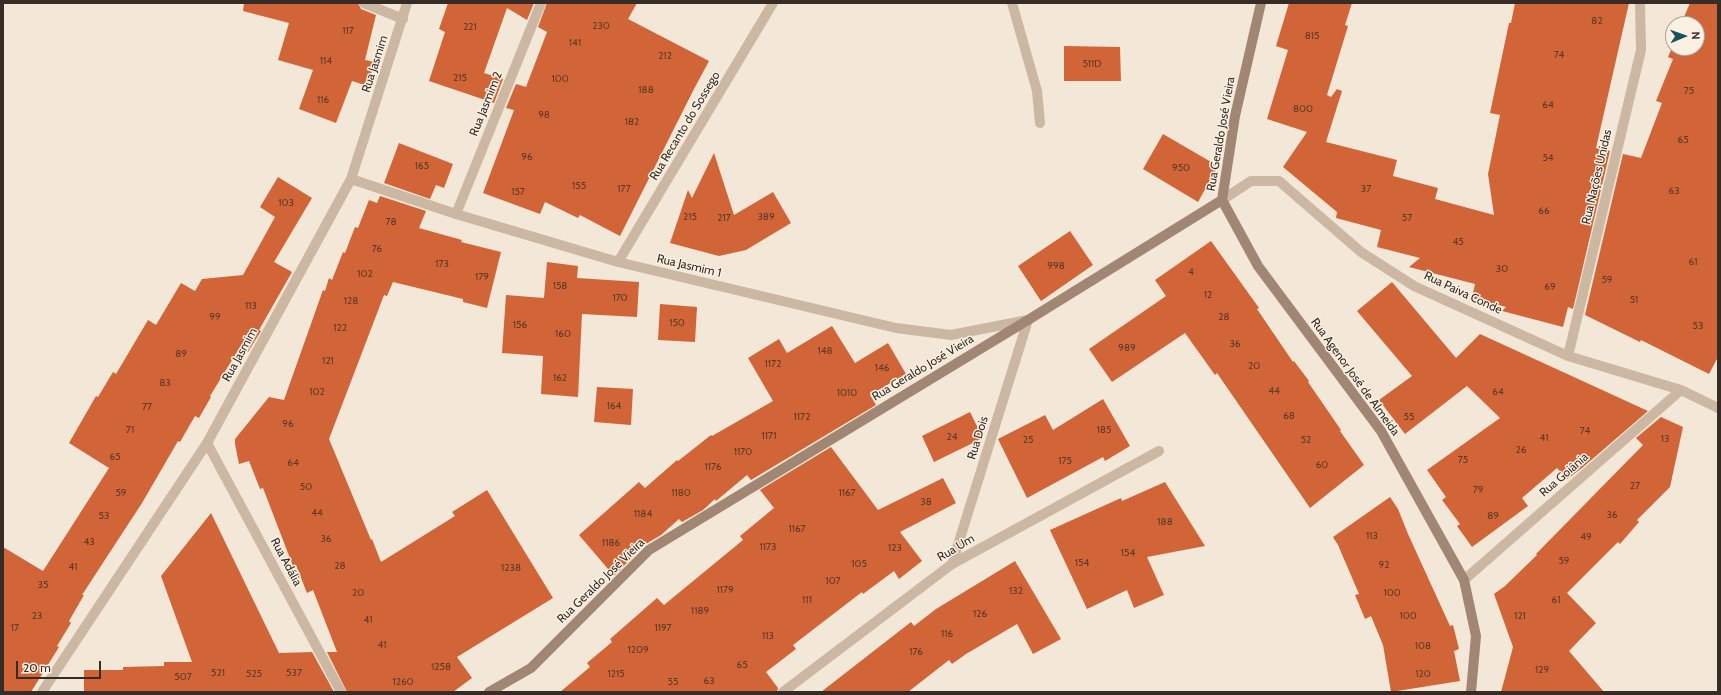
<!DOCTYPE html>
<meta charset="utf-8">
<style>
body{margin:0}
#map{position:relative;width:1721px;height:695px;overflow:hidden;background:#f3e7d7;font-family:Cabin,sans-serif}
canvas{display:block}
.frame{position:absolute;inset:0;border:4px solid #362b25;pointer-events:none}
.north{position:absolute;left:1665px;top:16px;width:40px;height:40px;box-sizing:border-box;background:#fbf1e3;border:1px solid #aca297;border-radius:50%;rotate:88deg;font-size:11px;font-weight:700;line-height:16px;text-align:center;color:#362b25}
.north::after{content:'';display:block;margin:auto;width:14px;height:18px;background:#17535b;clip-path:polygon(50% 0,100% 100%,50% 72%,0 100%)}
.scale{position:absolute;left:16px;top:661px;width:85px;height:18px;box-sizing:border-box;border:2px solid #362b25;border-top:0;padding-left:5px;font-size:12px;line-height:14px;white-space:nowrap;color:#362b25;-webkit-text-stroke:3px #fbf1e3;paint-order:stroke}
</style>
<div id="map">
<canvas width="1721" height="695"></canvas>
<div class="frame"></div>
<div class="north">N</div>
<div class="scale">20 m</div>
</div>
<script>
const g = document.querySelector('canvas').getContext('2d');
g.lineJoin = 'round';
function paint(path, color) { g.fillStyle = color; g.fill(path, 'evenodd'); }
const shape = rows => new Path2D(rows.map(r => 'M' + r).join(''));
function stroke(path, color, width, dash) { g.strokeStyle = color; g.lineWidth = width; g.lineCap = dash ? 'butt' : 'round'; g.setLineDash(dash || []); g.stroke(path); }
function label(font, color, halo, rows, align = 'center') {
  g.font = font + ' Cabin,sans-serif'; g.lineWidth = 3; g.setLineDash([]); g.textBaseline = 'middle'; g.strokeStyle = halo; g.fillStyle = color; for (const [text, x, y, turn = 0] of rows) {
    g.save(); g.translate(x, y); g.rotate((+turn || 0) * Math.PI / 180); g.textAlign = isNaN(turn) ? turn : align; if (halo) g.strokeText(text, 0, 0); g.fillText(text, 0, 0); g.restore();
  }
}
paint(shape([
 [244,3,358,3,361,9,376,15,365,60,374,62,368,86,352,81,336,123,299,109,313,70,278,60,289,23,243,11],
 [448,3,534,3,527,20,507,8,484,73,503,79,494,103,429,81,445,32,439,29],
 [547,3,637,3,628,19,709,61,694,89,620,236,580,215,578,218,545,202,540,214,483,193,514,110,506,108,516,84,526,87,547,32,538,27],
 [1289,3,1352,3,1345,25,1348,26,1327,95,1331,97,1337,89,1342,91,1326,142,1397,160,1393,176,1438,188,1435,199,1494,215,1488,174,1500,115,1490,113,1509,23,1511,23,1515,3,1629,3,1596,148,1610,151,1573,309,1568,307,1563,327,1502,311,1506,307,1472,298,1475,284,1409,267,1420,258,1377,247,1381,230,1336,218,1337,212,1283,167,1307,132,1267,119,1288,50,1276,46],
 [1690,3,1718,3,1718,357,1709,374,1641,340,1640,342,1585,315,1623,154,1641,158,1662,103,1656,101,1673,59,1668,57,1673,45,1673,48,1697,48,1697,24,1681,24],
 [1064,46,1120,47,1121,81,1064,81],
 [1163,134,1218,166,1198,202,1143,169],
 [399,143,453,164,444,188,436,185,430,199,384,183],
 [714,153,734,215,773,192,791,223,746,250,719,256,670,243,688,190,692,198],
 [278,177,312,198,274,262,292,272,259,330,261,331,248,352,240,347,210,396,211,397,199,418,195,416,180,442,178,441,142,503,82,595,84,595,69,621,71,623,57,646,59,647,31,692,3,692,3,547,43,571,109,468,69,443,96,396,98,397,113,372,116,374,148,320,156,325,181,283,195,291,202,279,243,275,275,217,260,207],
 [380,196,426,211,419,228,462,240,461,242,501,252,487,308,463,302,463,299,393,282,387,296,384,295,329,439,371,540,372,539,381,562,455,516,452,512,487,490,553,598,457,657,472,678,453,692,347,692,327,652,337,652,313,590,307,593,296,565,293,566,263,488,260,489,249,461,239,464,235,444,235,439,269,397,284,400,323,290,325,291,329,278,332,280,343,252,345,253,355,227,358,228,369,200,377,203],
 [1070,231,1093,265,1041,301,1018,266],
 [1211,241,1259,308,1257,309,1293,362,1294,361,1309,381,1308,382,1341,430,1340,431,1364,465,1310,508,1217,373,1215,375,1185,333,1112,382,1089,349,1166,296,1155,280],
 [547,262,578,266,577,278,639,282,637,317,582,314,578,397,541,394,543,356,502,353,506,295,544,298],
 [1392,282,1456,358,1480,334,1648,411,1582,468,1567,479,1557,468,1522,498,1528,506,1472,547,1457,526,1460,524,1442,500,1446,497,1427,470,1500,418,1467,386,1405,434,1379,400,1412,376,1357,311],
 [660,304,697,307,695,342,658,340],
 [832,326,855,363,888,343,906,374,870,395,876,405,751,480,747,475,716,501,715,499,703,510,682,522,679,519,661,535,644,545,614,576,579,535,639,482,645,488,677,460,678,461,711,435,712,436,773,401,748,358,779,339,787,353],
 [597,387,633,389,631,425,594,422],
 [1103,399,1130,446,1105,461,1103,457,1027,498,998,439,1045,415,1053,430],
 [970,412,983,438,934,462,922,436],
 [1661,417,1683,427,1670,487,1637,520,1639,522,1620,544,1618,542,1567,593,1596,623,1569,651,1604,692,1501,692,1513,647,1494,594,1505,586,1537,555,1536,554,1643,445,1636,438],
 [831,447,878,510,943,478,956,503,900,532,922,561,899,579,894,571,863,594,862,592,793,645,796,649,766,672,778,688,777,692,560,692,590,667,587,663,612,642,610,639,657,598,664,605,743,540,740,536,774,508,760,490],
 [1165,482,1205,546,1147,557,1164,595,1134,608,1127,590,1087,609,1050,530,1121,498,1122,501],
 [1390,497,1398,509,1408,534,1450,626,1453,625,1459,649,1454,651,1460,681,1391,692,1383,645,1371,616,1365,619,1355,595,1359,594,1338,545,1333,537],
 [211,513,279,653,312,652,334,692,84,692,84,670,123,670,123,667,164,666,164,662,192,662,161,576],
 [1015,561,1061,639,1033,654,1017,624,966,654,952,664,949,660,908,692,821,692,911,622,914,626,936,609]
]), '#d16537');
stroke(shape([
 [364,3,403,19]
]), '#ccb7a2', 10);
stroke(shape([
 [1012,3,1037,91,1040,123],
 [351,179,456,214,618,262,896,328,951,335,1028,320,952,564],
 [1222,200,1251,181,1279,181,1361,252,1414,286,1568,356,1681,390,1718,408],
 [456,214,541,3],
 [618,262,773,3],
 [1568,356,1641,50,1640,3],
 [207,443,341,692],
 [1464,580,1681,390],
 [42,692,207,443,351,179,407,3],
 [783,692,952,564,1159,451]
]), '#ccb7a2', 10);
stroke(shape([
 [1222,200,1258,266,1381,431,1464,580,1476,636,1471,692],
 [489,692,531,668,649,550,1028,320,1222,200,1235,116,1261,3]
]), '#a08673', 10);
label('10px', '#5d3a2a', null, [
 ["82",1597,21],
 ["230",601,26],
 ["221",470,27],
 ["117",348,31],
 ["815",1312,36],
 ["141",575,43],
 ["74",1559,55],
 ["212",665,56],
 ["114",326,61],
 ["511D",1092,64],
 ["215",460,78],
 ["100",560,79],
 ["188",646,90],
 ["75",1689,91],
 ["116",323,100],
 ["64",1548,105],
 ["800",1303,109],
 ["98",544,115],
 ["182",632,122],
 ["65",1683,140],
 ["96",527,157],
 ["54",1548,158],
 ["165",422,166],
 ["950",1181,168],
 ["155",579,186],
 ["177",624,189],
 ["37",1366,189],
 ["63",1674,191],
 ["157",518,192],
 ["103",286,203],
 ["66",1544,211],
 ["215",690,217],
 ["389",766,217],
 ["217",724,218],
 ["57",1407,218],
 ["78",391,222],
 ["45",1458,242],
 ["76",377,249],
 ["61",1693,262],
 ["173",442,264],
 ["998",1056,266],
 ["30",1502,269],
 ["4",1191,272],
 ["102",365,274],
 ["179",482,277],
 ["59",1607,280],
 ["158",560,286],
 ["69",1550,287],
 ["12",1208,295],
 ["170",620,298],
 ["51",1634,300],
 ["128",351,301],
 ["113",251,306],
 ["99",215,317],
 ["28",1224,317],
 ["150",677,323],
 ["156",520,325],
 ["53",1698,326],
 ["122",340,328],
 ["160",563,334],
 ["36",1235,344],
 ["989",1127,348],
 ["148",825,351],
 ["89",181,354],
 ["121",328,361],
 ["1172",773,364],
 ["20",1254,366],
 ["146",882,368],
 ["162",560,378],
 ["83",165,383],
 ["44",1274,391],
 ["102",317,392],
 ["64",1498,392],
 ["1010",847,393],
 ["164",614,406],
 ["77",147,407],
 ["68",1289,416],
 ["1172",802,417],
 ["55",1409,417],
 ["96",288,424],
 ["71",130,430],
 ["185",1104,430],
 ["74",1585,431],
 ["1171",769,436],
 ["24",952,437],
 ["41",1544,438],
 ["13",1665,439],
 ["25",1028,440],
 ["52",1306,440],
 ["26",1521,450],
 ["1170",743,452],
 ["65",115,457],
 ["75",1463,460],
 ["175",1065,461],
 ["64",293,463],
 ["60",1322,465],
 ["1176",713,467],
 ["27",1635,486],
 ["50",306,487],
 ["79",1478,490],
 ["59",121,493],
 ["1180",681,493],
 ["1167",847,493],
 ["38",926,502],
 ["44",317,513],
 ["1184",643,514],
 ["36",1612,515],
 ["53",104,516],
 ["89",1493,516],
 ["188",1165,522],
 ["1167",797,529],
 ["113",1372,536],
 ["49",1586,537],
 ["36",326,539],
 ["43",89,542],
 ["1186",611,543],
 ["1173",768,547],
 ["123",895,548],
 ["154",1128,553],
 ["59",1564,561],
 ["154",1082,563],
 ["105",859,564],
 ["92",1384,565],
 ["28",340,566],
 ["41",73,567],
 ["1238",511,568],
 ["107",833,581],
 ["35",43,585],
 ["1179",725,590],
 ["132",1016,591],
 ["20",358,593],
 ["100",1392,593],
 ["111",807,600],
 ["61",1556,600],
 ["1189",700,611],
 ["126",980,614],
 ["23",37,616],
 ["100",1408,616],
 ["121",1520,616],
 ["41",368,620],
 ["17",15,628],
 ["1197",663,628],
 ["116",947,634],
 ["113",768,636],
 ["41",382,645],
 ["108",1423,646],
 ["1209",638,650],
 ["176",916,652],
 ["65",742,665],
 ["1258",441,667],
 ["129",1542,670],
 ["521",218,673],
 ["537",294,673],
 ["525",254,674],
 ["1215",616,674],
 ["120",1423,674],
 ["507",183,677],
 ["63",709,681],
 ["1260",403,682],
 ["55",673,682]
]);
label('12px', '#362b25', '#fbf1e3', [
 ["Rua Jasmim",375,64,-72],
 ["Rua Jasmim 2",486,104,-68],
 ["Rua Recanto do Sossego",685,126,-59],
 ["Rua Geraldo José Vieira",1221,134,-80],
 ["Rua Nações Unidas",1597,177,-77],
 ["Rua Jasmim 1",689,266,13],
 ["Rua Paiva Conde",1463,293,25],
 ["Rua Jasmim",240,355,-61],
 ["Rua Geraldo José Vieira",923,368,-31],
 ["Rua Agenor José de Almeida",1355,377,54],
 ["Rua Dois",978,438,-73],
 ["Rua Goiânia",1564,475,-41],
 ["Rua Um",956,548,-31],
 ["Rua Adália",286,562,62],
 ["Rua Geraldo José Vieira",601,581,-44]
]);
</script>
